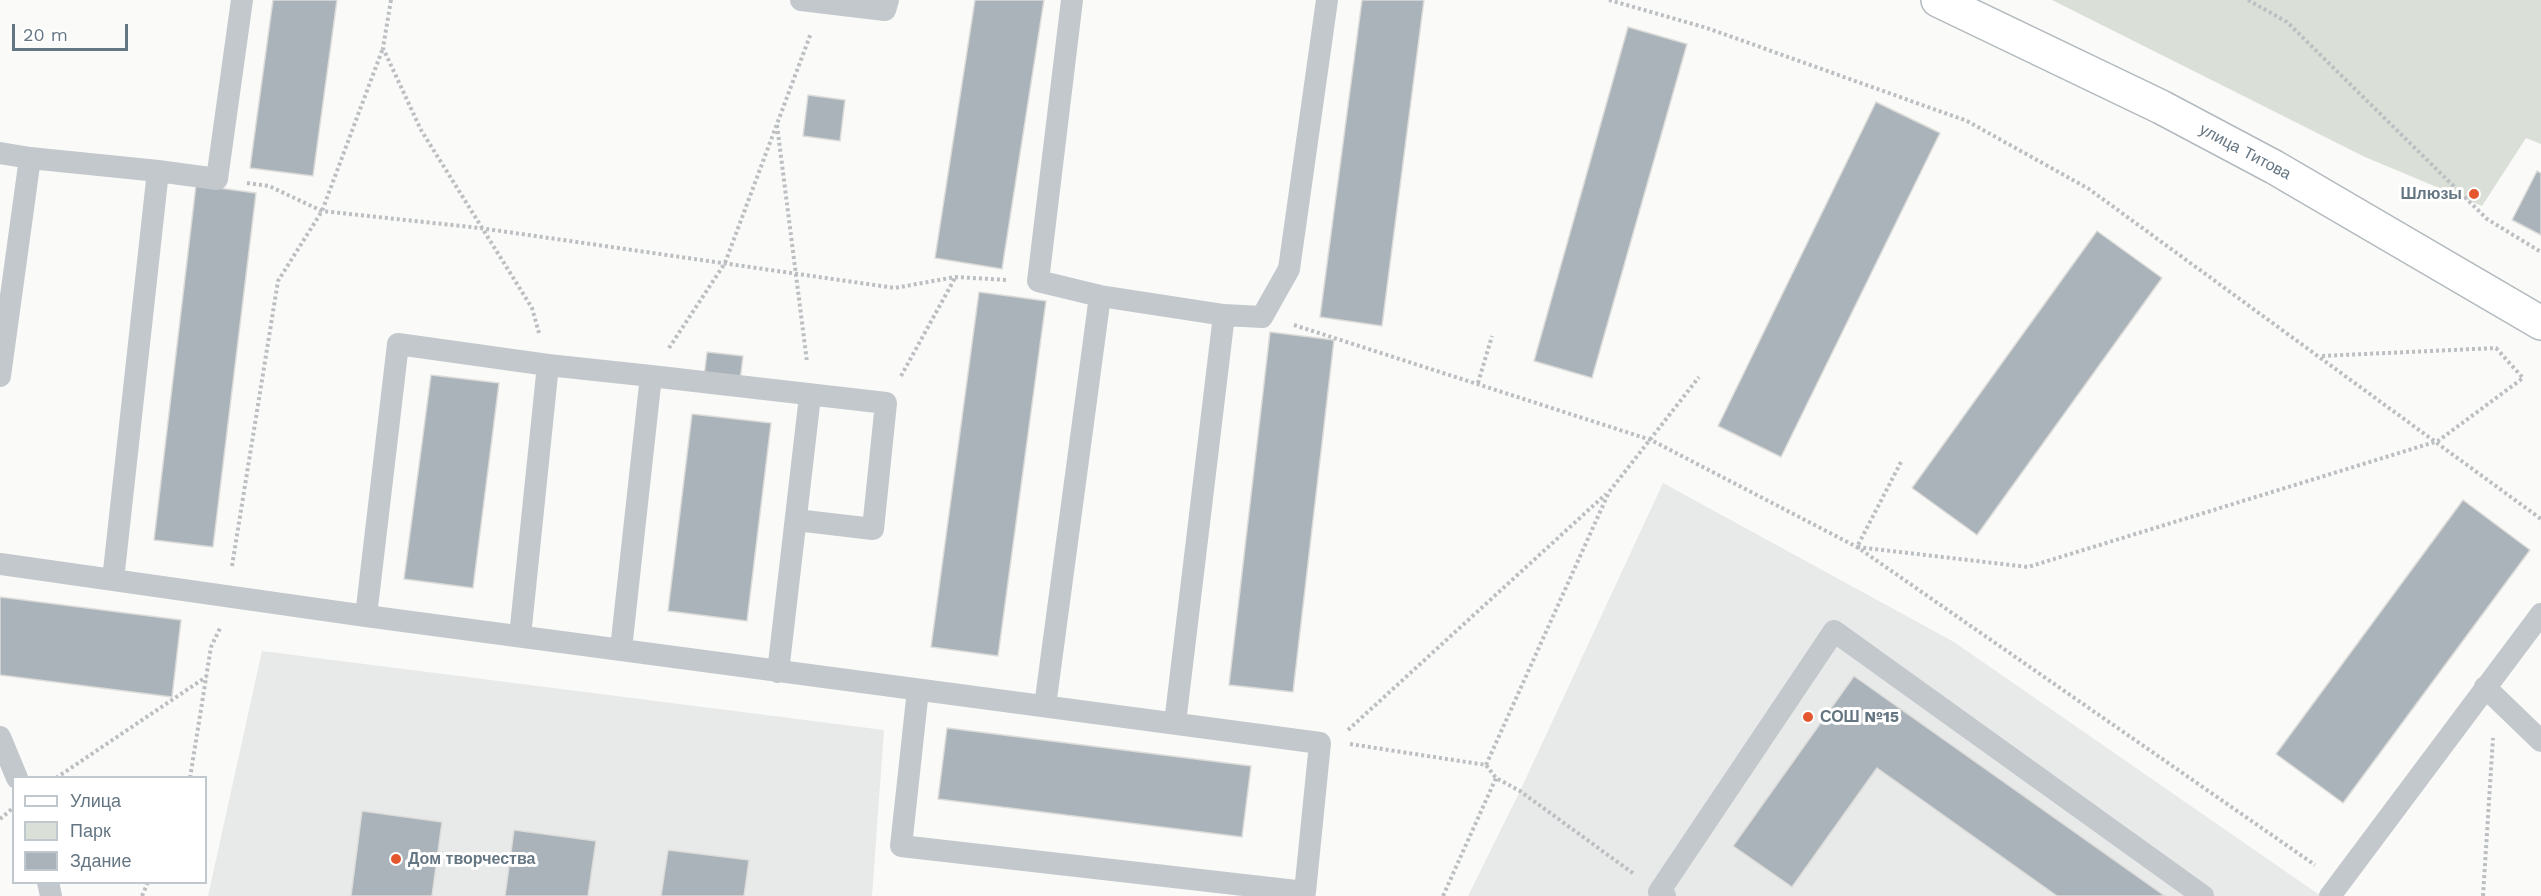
<!DOCTYPE html>
<meta charset="utf-8">
<style>
body{margin:0}
#map{position:relative;width:2541px;height:896px;overflow:hidden;background:#fafaf8;font-family:"Work Sans",sans-serif}
canvas{display:block}
.legend{position:absolute;left:12px;top:776px;width:195px;height:108px;box-sizing:border-box;background:#fff;border:2px solid #c1c8cd;margin:0;padding:8px 10px;list-style:none;font-size:18px;color:#657683}
.legend li{display:flex;align-items:center;gap:12px;height:30px}
.legend b{width:30px;border:2px solid #c1c8cd}
.scale{position:absolute;left:12px;top:24px;width:116px;height:27px;box-sizing:border-box;border:3px solid #657683;border-top:0;padding-left:8px;font-size:18px;line-height:21px;white-space:nowrap;color:#657683;-webkit-text-stroke:4px #fff;paint-order:stroke}
</style>
<div id="map">
<canvas width="2541" height="896"></canvas>
<ul class="legend">
<li><b style="height:8px;background:#fff"></b>Улица</li>
<li><b style="height:16px;background:#dadfd7"></b>Парк</li>
<li><b style="height:16px;background:#aab3b9"></b>Здание</li>
</ul>
<div class="scale">20 m</div>
</div>
<script>
const g = document.querySelector('canvas').getContext('2d');
g.lineJoin = 'round';
function paint(path, color) { g.fillStyle = color; g.fill(path, 'evenodd'); }
const shape = rows => new Path2D(rows.map(r => 'M' + r).join(''));
function stroke(path, color, width, dash) { g.strokeStyle = color; g.lineWidth = width; g.lineCap = dash ? 'butt' : 'round'; g.setLineDash(dash || []); g.stroke(path); }
function label(font, color, halo, rows, align = 'center') {
  g.font = font + ' "Work Sans",sans-serif'; g.lineWidth = 6; g.setLineDash([]); g.textBaseline = 'middle'; g.strokeStyle = halo; g.fillStyle = color; for (const [text, x, y, turn = 0] of rows) {
    g.save(); g.translate(x, y); g.rotate((+turn || 0) * Math.PI / 180); g.textAlign = isNaN(turn) ? turn : align; if (halo) g.strokeText(text, 0, 0); g.fillText(text, 0, 0); g.restore();
  }
}
paint(shape([
 [1663,483,1954,642,2321,896,1468,896,1520,791],
 [262,651,884,730,872,896,208,896]
]), '#e8e9e9');
paint(shape([
 [2052,0,2541,0,2541,144,2526,138,2482,206,2365,157]
]), '#dadfd7');
const building = shape([
 [273,0,337,0,313,176,250,168,273,0],
 [975,0,1044,0,1002,269,935,258,975,0],
 [1362,0,1424,0,1382,326,1320,317,1362,0],
 [1628,27,1687,44,1592,378,1534,361,1628,27],
 [808,95,845,100,840,141,803,136,808,95],
 [1876,102,1940,133,1781,457,1718,426,1876,102],
 [2537,171,2541,173,2541,235,2512,220,2537,171],
 [196,185,256,193,213,547,154,540,196,185],
 [2097,231,2162,278,1977,535,1912,488,2097,231],
 [979,292,1046,301,998,656,931,647,979,292],
 [1270,332,1334,340,1293,692,1229,685,1270,332],
 [707,352,743,356,740,381,704,377,707,352],
 [431,375,499,383,473,588,404,579,431,375],
 [692,414,771,423,747,621,668,611,692,414],
 [2463,500,2530,550,2343,803,2276,754,2463,500],
 [0,597,181,620,172,697,0,675,0,597],
 [1854,676,2165,896,2057,896,1877,768,1792,887,1733,846,1854,676],
 [947,728,1251,766,1242,837,938,799,947,728],
 [362,811,442,822,432,896,351,896,362,811],
 [514,830,596,841,588,896,505,896,514,830],
 [668,850,749,860,744,896,661,896,668,850]
]);
paint(building, '#aab3b9');
stroke(building, '#dcdcda', 1.5);
const secondary = shape([
 [1938,0,2161,107,2274,167,2541,323]
]);
stroke(secondary, '#b3babf', 36);
stroke(shape([
 [391,0,383,48,421,130,532,308,539,333],
 [1609,0,1707,28,1967,121,2089,189,2541,519],
 [2248,0,2287,22,2487,219,2541,252],
 [777,125,807,362],
 [247,183,269,186,322,211,480,228,895,288,955,277,1008,280],
 [1294,325,1651,440,1857,547,2315,865],
 [669,348,725,263,811,33],
 [901,376,955,278],
 [1478,383,1492,336],
 [1901,462,1857,547,2028,567,2438,441,2523,378,2496,348,2321,356],
 [232,566,278,281,322,211,383,48],
 [1348,730,1606,494],
 [1350,744,1486,765,1496,778,1520,791,1634,874],
 [1486,765,1609,492,1699,377],
 [56,778,206,677],
 [190,778,211,647,221,626],
 [0,819,13,808],
 [142,896,148,882],
 [1443,896,1496,778],
 [2483,896,2493,738]
]), '#bbbfc2', 4, [3, 3]);
stroke(shape([
 [801,0,885,10,888,0],
 [0,153,30,158,0,376],
 [30,158,158,171],
 [1100,296,1224,315],
 [651,376,886,403,873,529,796,520],
 [0,564,366,616,1320,743,1305,892,901,846,918,690],
 [113,580,158,171,217,179,242,0],
 [366,616,398,344,548,365],
 [520,636,548,365,651,376,621,649],
 [778,672,810,396],
 [2485,687,2541,741],
 [1045,706,1100,296,1038,281,1072,0],
 [1175,723,1224,315,1262,317,1289,269,1327,0],
 [0,737,17,778],
 [48,882,51,896],
 [1665,896,1659,892,1834,631,2203,896],
 [2330,896,2541,614]
]), '#c3c8cc', 22);
stroke(secondary, '#fff', 33);
for (const [x, y, r, color] of [
 [2474,194,6,"#e4572e"],
 [1808,717,6,"#e4572e"],
 [396,859,6,"#e4572e"]
]) { const dot = new Path2D(); dot.arc(x, y, r, 0, 2 * Math.PI); g.fillStyle = color; g.fill(dot); stroke(dot, '#fff', 2); }
label('16px', '#657683', '#fff', [
 ["улица Титова",2245,152,28]
]);
label('bold 16px', '#657683', '#fff', [
 ["Шлюзы",2462,194,"right"],
 ["СОШ №15",1820,717],
 ["Дом творчества",408,859]
], 'left');
</script>
